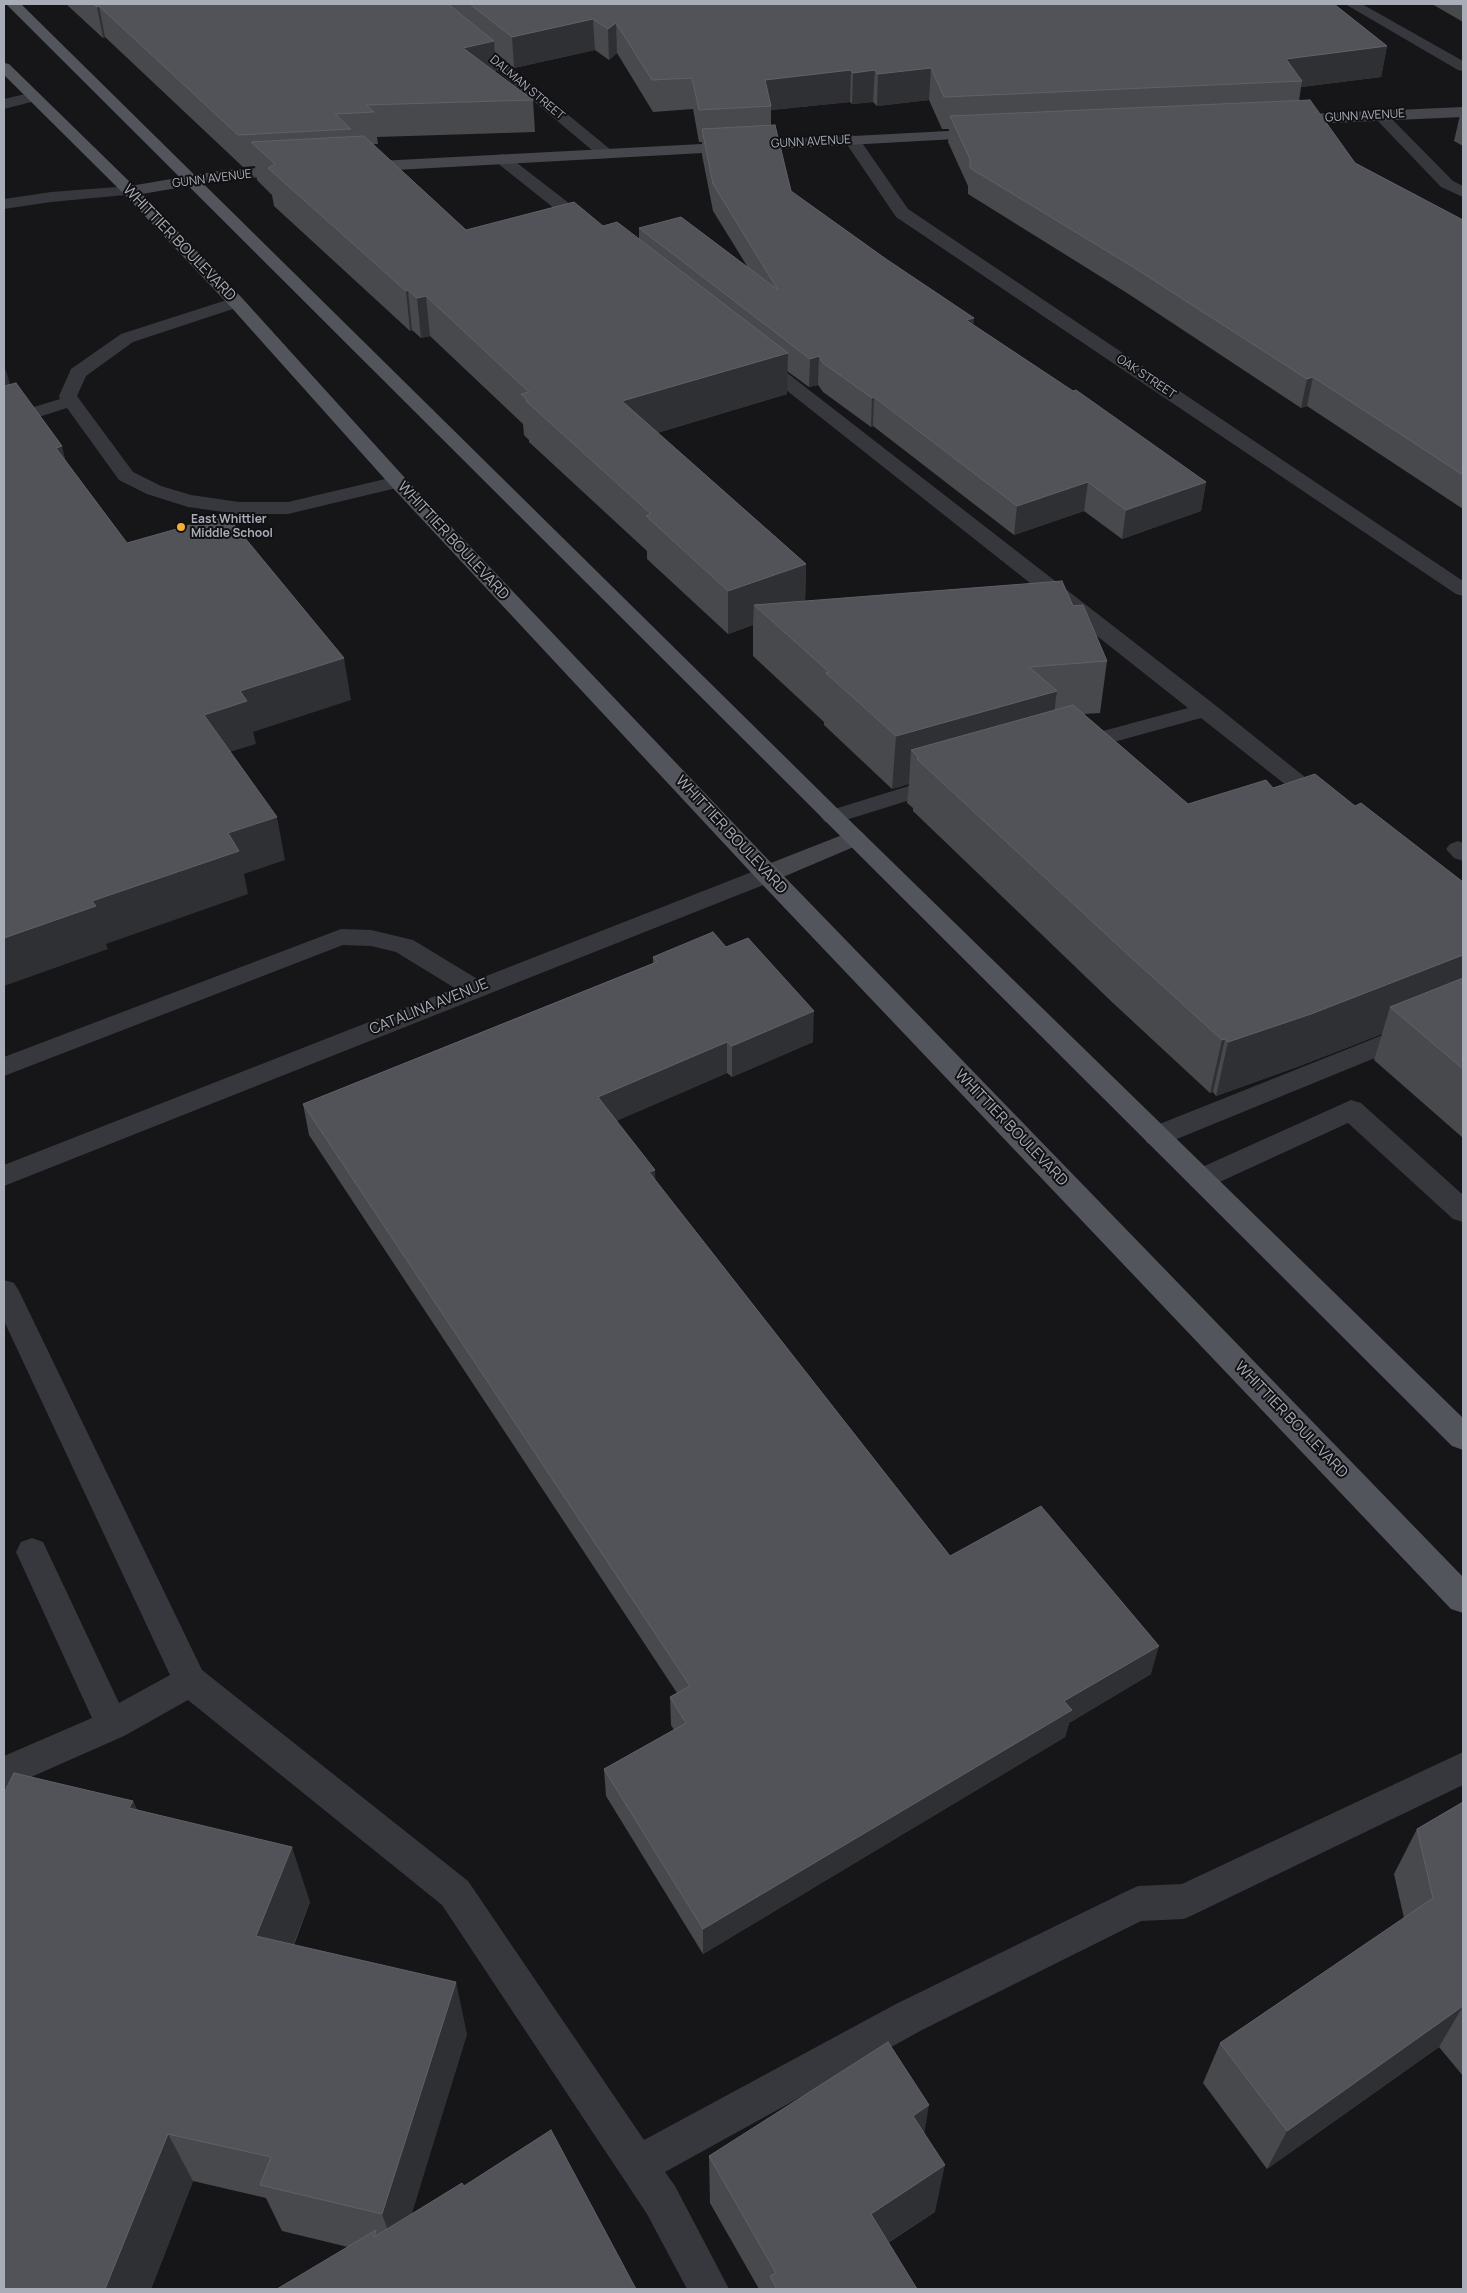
<!DOCTYPE html>
<style>
body{margin:0}
#map{position:relative;width:1467px;height:2293px;overflow:hidden;background:#161618;font-family:Manrope,sans-serif}
canvas{display:block}
.frame{position:absolute;inset:0;border:5px solid #a8adb8;pointer-events:none}
</style>
<div id="map">
<canvas width="1467" height="2293"></canvas>
<div class="frame"></div>
</div>
<script>
const g = document.querySelector('canvas').getContext('2d');
g.lineJoin = 'round';
const shape = rows => new Path2D(rows.map(r => 'M' + r).join(''));
function paint(path, color) { g.fillStyle = color; g.fill(path, 'evenodd'); }
function stroke(path, color, width, dash) { g.strokeStyle = color; g.lineWidth = width; g.lineCap = dash ? 'butt' : 'round'; g.setLineDash(dash || []); g.stroke(path); }
function label(font, color, halo, rows, align = 'center') {
  g.font = font + ' Manrope,sans-serif'; g.lineWidth = 4; g.setLineDash([]); g.textBaseline = 'middle'; g.strokeStyle = halo; g.fillStyle = color; for (const [text, x, y, turn = 0] of rows) {
    g.save(); g.translate(x, y); g.rotate((+turn || 0) * Math.PI / 180); g.textAlign = isNaN(turn) ? turn : align; if (halo) g.strokeText(text, 0, 0); g.fillText(text, 0, 0); g.restore();
  }
}
paint(shape([
 [34,92,39,94,42,97,39,100,4,109,4,99,34,92],
 [502,154,508,156,596,224,598,228,596,232,584,232,496,162,494,159,496,156,502,154],
 [130,186,136,188,138,191,136,194,51,202,4,209,4,199,51,192,130,186],
 [236,297,242,298,245,302,242,306,133,342,86,376,77,396,133,472,161,486,191,495,239,502,288,502,398,476,405,478,408,482,405,486,288,514,239,514,188,507,147,494,119,480,67,408,4,428,4,416,60,399,59,396,71,369,121,334,236,297],
 [758,354,764,355,1215,705,1326,794,1330,799,1326,804,1318,806,1310,804,1201,718,1074,753,1066,751,1063,746,1066,741,1188,708,752,363,749,359,752,355,758,354],
 [944,775,952,777,956,782,952,787,833,824,825,822,821,817,825,812,944,775],
 [1458,841,1463,843,1463,861,1454,858,1446,849,1450,844,1458,841],
 [341,929,371,930,413,940,484,983,488,989,484,995,475,998,466,995,396,952,371,946,343,945,4,1076,4,1057,341,929],
 [1463,1003,1463,1022,1167,1143,1157,1146,1147,1143,1143,1136,1147,1129,1463,1003],
 [1351,1100,1361,1103,1463,1195,1463,1222,1453,1219,1348,1123,1211,1186,1201,1189,1191,1186,1187,1179,1191,1172,1351,1100],
 [4,1280,14,1283,19,1291,202,1670,468,1881,644,2140,896,2004,1125,1892,1138,1886,1182,1884,1463,1752,1463,1785,1197,1913,1184,1919,1141,1921,922,2030,665,2172,675,2186,729,2289,687,2289,647,2214,442,1905,188,1700,124,1736,4,1789,4,1756,92,1718,16,1552,21,1542,32,1538,43,1542,119,1703,170,1675,4,1321,4,1280]
]), '#37383d');
paint(shape([
 [418,4,433,4,611,150,613,153,611,156,599,156,418,4],
 [1345,4,1362,4,1463,61,1463,71,1458,70,1345,4],
 [1380,110,1385,112,1453,181,1463,186,1463,197,1441,187,1375,118,1372,115,1375,112,1380,110],
 [852,135,858,137,908,209,1463,581,1463,596,1456,594,896,217,844,140,846,137,852,135],
 [767,866,776,868,779,874,776,880,4,1186,4,1165,767,866]
]), '#37383d');
paint(shape([
 [1463,107,1463,117,1286,125,1281,123,1278,120,1281,117,1286,115,1463,107],
 [986,129,992,131,994,134,992,137,360,172,354,170,352,167,354,164,360,162,986,129],
 [292,166,298,168,300,171,298,174,224,180,130,196,124,194,122,191,124,188,130,186,224,170,292,166],
 [855,830,863,833,867,838,863,843,776,880,767,882,758,880,755,874,758,868,855,830]
]), '#45474d');
paint(shape([
 [6,4,21,4,841,812,1463,1418,1463,1450,1452,1446,6,4],
 [4,63,9,64,136,188,242,298,405,478,776,868,1463,1577,1463,1613,1451,1609,758,880,391,486,230,306,124,194,4,75,4,63]
]), '#53555c');
paint(shape([
 [66,4,1334,4,1387,46,1381,77,1301,87,1299,101,1355,163,1463,220,1463,509,1307,406,1301,408,1127,293,968,194,968,186,948,142,949,129,942,129,929,100,877,106,873,102,852,104,850,102,771,110,771,125,791,191,973,325,1206,482,1201,511,1122,539,1084,511,1014,535,873,426,871,427,823,392,818,385,809,387,787,371,787,394,657,433,806,564,805,601,1073,606,1107,661,1100,713,1084,714,1188,804,1273,788,1355,806,1463,882,1463,1138,1374,1060,1382,1034,1297,1067,1216,1096,1213,1092,1210,1093,1113,1003,913,811,913,808,907,803,909,784,892,789,824,725,824,722,753,656,753,625,728,634,647,559,647,551,529,442,529,440,524,435,523,424,430,336,421,338,412,330,410,331,274,206,272,195,257,180,255,166,243,167,105,37,103,38],
 [595,50,609,60,617,53,653,112,693,109,699,142,702,142,702,155,713,211,747,266,639,228,639,239,603,226,466,230,373,144,378,144,377,137,535,132,533,100,495,72,496,72,495,52,514,68],
 [1432,4,1463,4,1463,22],
 [1460,115,1463,115,1463,146,1454,141],
 [653,957,813,1042,732,1077,727,1073,616,1121,655,1181,950,1556,1151,1674,1069,1723,1065,1737,703,1954,606,1796,604,1769,674,1730,671,1725,670,1697,677,1693,309,1135,303,1104,653,963],
 [133,1801,137,1810,310,1902,294,1945,467,2034,411,2214,464,2186,636,2289,348,2247,282,2231,266,2198,193,2181,151,2289,4,2289],
 [1463,1802,1463,2076,1439,2047,1267,2169,1203,2083,1220,2043,1404,1918,1394,1874,1417,1829],
 [924,2134,935,2212,888,2243,917,2289,759,2289,710,2203,709,2156]
]), '#47494d');
paint(shape([
 [99,6,105,37,103,38,97,7],
 [593,19,595,50,514,68,512,37],
 [616,23,617,53,609,60,608,29],
 [494,41,496,72,465,79,463,48],
 [1387,46,1381,77,1301,87,1302,81,1286,59],
 [931,68,929,100,877,106,878,74],
 [851,70,850,102,771,110,771,106,765,80],
 [875,70,873,102,852,104,853,73],
 [408,290,412,330,410,331,406,291],
 [426,296,430,336,421,338,417,298],
 [974,318,972,346,966,320],
 [788,353,787,394,624,443,622,401],
 [819,356,818,385,809,387,810,359],
 [6,370,17,410,4,414,4,371],
 [1313,377,1307,406,1301,408,1307,379],
 [874,397,873,426,871,427,872,398],
 [62,446,72,487,56,448],
 [1088,482,1084,511,1014,535,1017,506],
 [1206,482,1201,511,1122,539,1126,510],
 [806,564,805,607,754,605,753,625,728,634,728,591],
 [344,658,351,700,253,732,256,744,213,757,204,715,240,691],
 [1057,691,1050,743,919,758,911,750,909,784,892,789,896,736],
 [277,817,285,860,244,874,248,894,106,944,108,949,4,986,4,938,92,901,228,833],
 [1463,955,1463,1002,1390,1007,1382,1034,1297,1067,1216,1096,1228,1042],
 [814,1011,813,1042,732,1077,732,1046],
 [1225,1039,1213,1092,1210,1093,1222,1040],
 [727,1042,727,1073,600,1128,598,1097],
 [655,1170,656,1200,649,1172],
 [1159,1646,1151,1674,1069,1723,1065,1737,703,1954,703,1929,1064,1701],
 [133,1801,157,1857,129,1808],
 [292,1847,310,1902,276,1989,256,1936],
 [456,1982,467,2034,398,2259,382,2214],
 [1463,2006,1439,2047,1267,2169,1287,2131],
 [929,2105,921,2153,913,2116],
 [168,2134,193,2181,151,2289,105,2289],
 [945,2165,935,2212,864,2258,871,2214]
]), '#2f3033');
const building = shape([
 [93,4,448,4,494,41,463,48,533,100,366,105,374,112,335,114,351,129,238,135,99,6,97,7,93,4],
 [470,4,1334,4,1387,46,1286,59,1302,81,944,97,931,68,878,74,875,70,853,73,851,70,765,80,771,106,699,110,692,78,652,80,616,23,608,29,593,19,512,37,470,4],
 [1310,100,1355,163,1463,220,1463,475,1313,377,1307,379,1130,265,970,168,970,159,950,116,1310,100],
 [775,125,791,191,886,259,974,318,966,320,1073,391,1076,390,1206,482,1126,510,1088,482,1017,506,874,397,872,398,823,363,819,356,810,359,639,228,681,217,778,290,713,184,702,129,775,125],
 [364,136,466,230,574,202,603,226,617,222,788,353,622,401,806,564,728,591,646,516,651,514,526,401,527,400,521,394,529,392,426,296,417,298,408,290,406,291,268,168,275,164,251,142,364,136],
 [16,383,62,446,56,448,127,543,226,515,344,658,240,691,247,701,204,715,277,817,228,833,239,851,92,901,96,906,4,938,4,386,16,383],
 [1062,581,1073,606,1083,605,1107,661,1029,667,1057,691,896,736,826,673,829,672,754,605,1062,581],
 [1073,705,1188,804,1266,780,1273,788,1315,774,1355,806,1361,803,1463,882,1463,955,1311,1014,1228,1042,1225,1039,1222,1040,1123,950,917,759,919,758,911,750,1073,705],
 [713,932,726,947,748,938,814,1011,732,1046,727,1042,598,1097,655,1170,649,1172,950,1556,1041,1506,1159,1646,1064,1701,1072,1710,703,1929,604,1769,686,1723,670,1697,690,1686,303,1104,657,962,653,957,713,932],
 [1463,978,1463,1069,1390,1007,1463,978],
 [14,1773,133,1801,129,1808,292,1847,256,1936,456,1982,382,2214,260,2185,271,2157,168,2134,105,2289,4,2289,4,1793,14,1773],
 [1463,1802,1463,2006,1287,2131,1220,2043,1433,1898,1417,1829,1463,1802],
 [888,2042,929,2105,913,2116,945,2165,871,2214,917,2289,777,2289,770,2276,776,2273,709,2156,888,2042],
 [551,2130,636,2289,277,2289,376,2230,374,2237,462,2183,464,2186,551,2130]
]);
paint(building, '#525359');
stroke(building, '#5f6168', 1);
for (const [x, y, r, color] of [
 [181,527,5,"#f2b134"]
]) { const dot = new Path2D(); dot.arc(x, y, r, 0, 2 * Math.PI); g.fillStyle = color; g.fill(dot); stroke(dot, '#111113', 2); }
label('12px', '#a8adb8', '#111113', [
 ["DALMAN STREET",527,88,40],
 ["GUNN AVENUE",1365,116,-3],
 ["GUNN AVENUE",811,142,-3],
 ["GUNN AVENUE",212,179,-7],
 ["OAK STREET",1146,377,34]
]);
label('bold 12px', '#a8adb8', '#111113', [
 ["East Whittier",191,520],
 ["Middle School",191,534]
], 'left');
label('15px', '#a8adb8', '#111113', [
 ["WHITTIER BOULEVARD",179,243,46],
 ["WHITTIER BOULEVARD",453,541,47],
 ["WHITTIER BOULEVARD",731,835,47],
 ["CATALINA AVENUE",429,1007,-22],
 ["WHITTIER BOULEVARD",1011,1128,46],
 ["WHITTIER BOULEVARD",1291,1420,46]
]);
</script>
